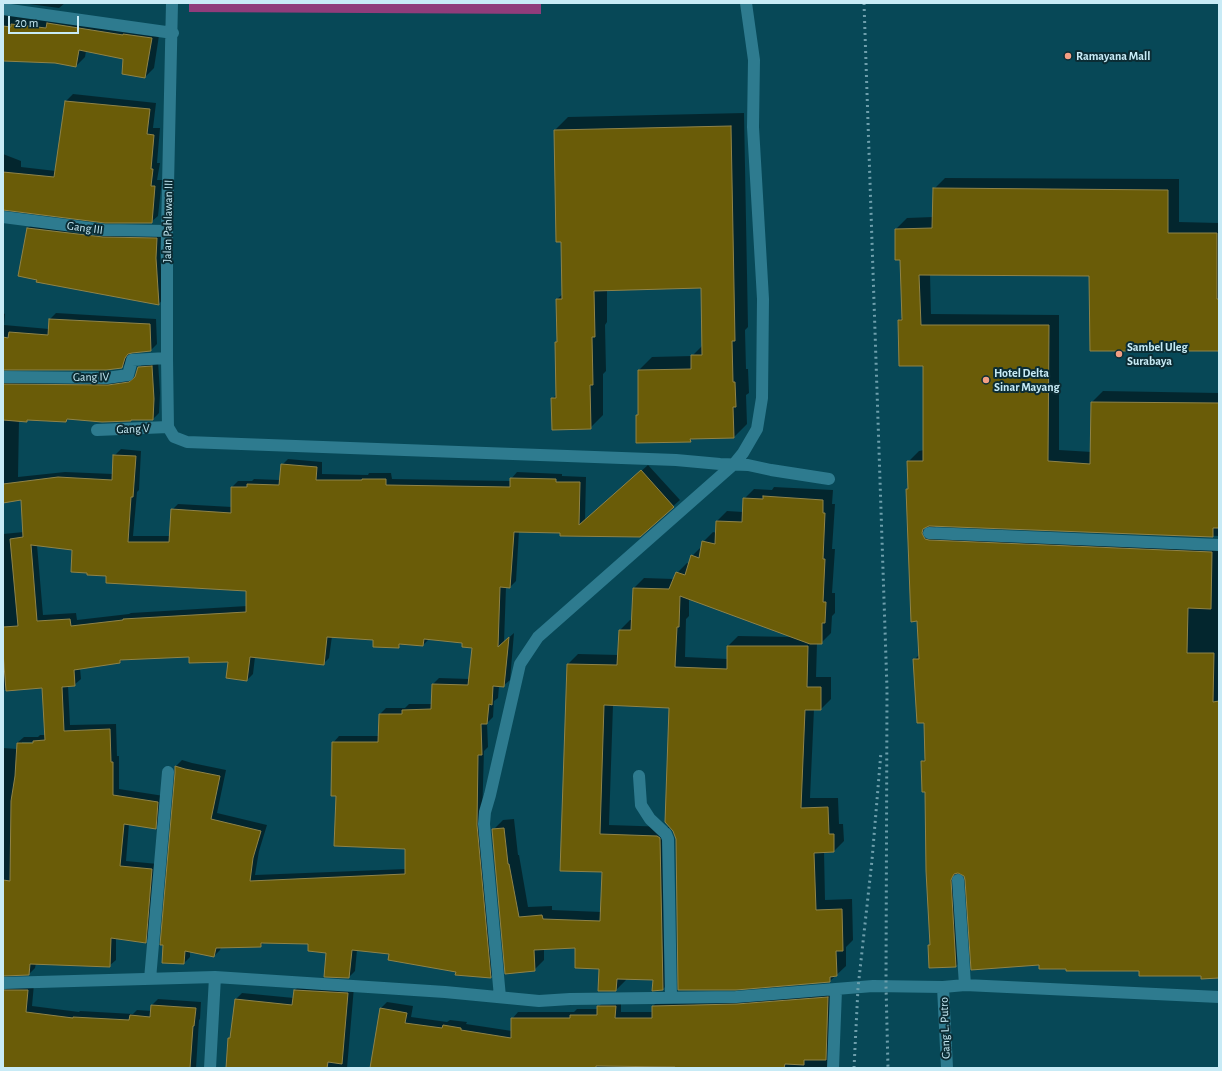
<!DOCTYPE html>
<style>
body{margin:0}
#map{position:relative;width:1222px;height:1071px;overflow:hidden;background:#074857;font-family:"Alegreya Sans",sans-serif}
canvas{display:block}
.frame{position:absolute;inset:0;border:4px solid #c8ebf6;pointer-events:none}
.scale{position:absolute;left:8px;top:16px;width:71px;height:18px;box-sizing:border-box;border:2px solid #c8ebf6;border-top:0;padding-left:5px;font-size:12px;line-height:14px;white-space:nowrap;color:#c8ebf6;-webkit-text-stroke:3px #0b2c34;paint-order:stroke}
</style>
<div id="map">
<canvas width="1222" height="1071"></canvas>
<div class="frame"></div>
<div class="scale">20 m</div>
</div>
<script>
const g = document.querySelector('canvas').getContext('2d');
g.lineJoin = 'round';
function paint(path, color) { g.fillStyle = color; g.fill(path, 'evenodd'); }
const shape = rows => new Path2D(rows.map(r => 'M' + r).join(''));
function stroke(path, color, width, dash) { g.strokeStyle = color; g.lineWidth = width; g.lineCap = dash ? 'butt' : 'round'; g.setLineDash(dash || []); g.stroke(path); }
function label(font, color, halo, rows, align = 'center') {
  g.font = font + ' "Alegreya Sans",sans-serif'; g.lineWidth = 4; g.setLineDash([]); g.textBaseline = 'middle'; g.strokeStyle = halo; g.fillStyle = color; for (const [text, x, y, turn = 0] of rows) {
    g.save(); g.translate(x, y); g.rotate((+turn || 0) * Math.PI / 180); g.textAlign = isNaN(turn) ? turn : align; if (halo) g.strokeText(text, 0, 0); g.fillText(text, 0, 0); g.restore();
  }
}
paint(shape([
 [189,3,541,3,541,14,189,12]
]), '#903c7b');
paint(shape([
 [3,3,11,8,160,29,154,68,145,77,124,58,86,51,85,57,76,66,55,62,3,60],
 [21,3,65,3,59,8],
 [73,94,156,103,153,128,160,128,157,163,160,163,157,180,162,180,158,216,151,222,3,198,3,154,21,161,21,167,56,171,66,101],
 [744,113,748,327,745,330,746,369,748,369,749,393,746,395,747,424,734,437,693,438,690,441,637,416,639,413,639,370,652,357,692,356,703,345,702,287,607,289,607,322,605,325,606,371,603,374,603,415,590,428,552,399,557,394,556,342,558,341,557,299,563,294,562,241,555,130,568,117],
 [945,178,1179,179,1179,222,1219,223,1219,350,1090,275,930,274,931,314,1059,315,1059,450,1092,452,1092,402,1103,391,1219,393,1219,536,934,525,936,528,1219,541,1219,977,1202,974,1140,970,1067,968,1040,964,965,875,961,873,967,955,956,966,929,946,930,944,926,791,922,762,926,757,925,722,914,660,920,654,907,489,909,488,908,462,919,451,924,450,924,365,899,320,903,317,901,259,896,259,896,229,907,218,933,217,934,189],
 [33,224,161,234,160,253,163,299,159,304,28,228],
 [3,313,5,314,4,325,49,329,50,319,56,313,156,319,157,344,151,350,130,352,128,361,122,367,3,369],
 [145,361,158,361,160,393,159,413,153,419,69,419,66,421,19,420,18,477,65,472,113,474,114,456,121,449,141,451,139,490,137,492,133,536,170,536,172,510,178,504,232,507,232,487,238,481,252,481,254,479,280,480,282,465,288,459,322,462,322,474,368,475,369,473,391,473,392,479,511,481,511,479,517,472,562,474,562,476,586,477,585,521,648,465,680,500,639,536,519,531,516,581,510,587,506,587,504,642,514,633,510,680,503,686,499,686,498,698,494,701,493,717,487,723,488,747,484,751,482,818,496,971,490,977,457,971,390,953,357,950,355,971,349,977,327,952,310,943,265,942,260,946,221,947,220,950,214,956,190,951,190,957,184,963,176,766,182,760,192,763,226,770,217,813,267,825,259,851,255,875,406,869,406,848,337,795,333,743,339,736,380,736,380,714,386,708,405,708,409,704,432,704,433,684,439,678,470,679,473,647,463,642,429,639,423,645,403,643,398,647,374,639,332,636,329,658,323,664,255,657,253,674,247,680,229,661,190,656,124,658,120,662,80,668,81,679,74,685,68,685,70,725,116,724,117,756,119,756,119,789,164,796,161,822,155,828,129,824,126,861,158,864,151,936,145,942,116,938,116,960,109,966,36,963,35,968,29,974,3,972,3,748,17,749,17,743,24,737,38,737,40,735,46,735,43,687,3,690,3,534,24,532,22,499,3,502,3,375,114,380,136,377,139,368],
 [37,545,73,549,107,575,247,590,247,606,131,613,129,614,77,620,76,613,43,615],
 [22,742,38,742,38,744,22,744],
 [774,487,833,490,832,504,835,504,832,549,835,549,832,593,835,593,835,613,832,616,831,633,821,643,817,643,816,677,831,677,831,699,821,709,814,709,810,798,838,798,839,824,843,824,844,841,834,851,824,851,825,900,852,899,853,940,846,947,846,966,830,981,676,839,670,707,613,705,609,825,669,827,673,979,663,989,654,979,626,978,626,980,616,990,600,968,576,947,544,949,544,960,534,970,493,830,503,820,514,819,518,855,519,855,528,907,552,906,552,910,602,912,603,871,568,664,578,654,619,655,620,630,630,620,632,620,634,588,644,578,674,579,677,573,687,563,689,564,692,556,702,546,703,542,713,532,717,533,717,521,727,511,743,512,744,499,754,489,772,490],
 [689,598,792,637,738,636,728,646,728,659,685,657,686,619,689,616],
 [34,984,32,1006,79,1012,80,1011,133,1014,137,1010,152,1011,152,1005,158,999,201,1002,200,1019,199,1020,196,1068,3,1068,4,991,10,985],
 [301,984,354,987,347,1068,227,1068,229,1038,232,1036,236,999,242,993,294,998,295,990],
 [834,991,831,1068,371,1068,381,1008,387,1002,413,1006,411,1017,447,1022,450,1020,467,1022,466,1024,512,1031,512,1019,518,1012,574,1012,577,1009,598,1009,598,1007,605,1000,621,1000,621,1012,653,1012,653,1006,659,1000]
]), '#0007');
const building = shape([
 [47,23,123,35,123,34,152,38,145,78,122,74,123,59,79,50,76,67,55,63,3,61,3,26,11,27,11,24,46,28,47,23],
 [65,101,150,109,147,134,154,135,151,169,153,169,151,186,155,186,152,223,105,223,3,210,3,172,54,177,65,101],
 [731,126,735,341,732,341,733,382,735,382,736,407,733,407,734,438,690,439,691,442,636,443,636,415,638,415,638,370,691,369,691,355,702,355,701,288,594,291,595,337,592,337,593,385,590,385,591,429,552,430,551,398,556,398,555,342,557,342,556,299,562,299,561,242,556,242,554,130,731,126],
 [933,188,1168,190,1168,233,1217,233,1217,299,1219,299,1219,351,1090,351,1089,276,919,275,921,325,1049,325,1048,461,1090,464,1091,402,1219,403,1219,528,1213,528,1213,537,929,526,923,529,922,533,925,539,929,540,1212,552,1211,609,1188,608,1187,653,1214,653,1213,702,1219,701,1219,978,1201,979,1201,976,1139,976,1139,971,1066,971,1066,969,1039,969,1039,965,971,970,965,880,964,876,958,873,954,874,951,880,956,967,929,968,928,945,930,945,926,871,925,792,922,792,921,761,925,761,924,723,917,723,913,659,919,659,917,621,911,622,906,489,908,489,907,461,923,461,923,366,899,366,898,320,902,320,900,260,895,260,895,229,932,228,933,188],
 [27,228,103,237,157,238,156,258,159,305,36,282,37,280,18,276,27,228],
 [49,319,150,324,151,351,132,353,128,354,125,358,122,368,106,370,3,370,3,337,8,338,9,332,48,335,49,319],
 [152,366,154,399,153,420,131,420,131,421,102,422,67,419,66,422,27,420,27,422,3,420,3,384,108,385,129,382,135,377,138,367,152,366],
 [113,455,136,456,133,497,131,497,128,542,169,542,171,509,231,513,231,487,247,487,247,484,279,485,281,464,317,467,316,480,362,480,362,479,386,479,386,485,510,487,510,478,556,479,556,482,580,482,579,525,641,470,674,507,640,537,560,536,560,533,514,532,510,588,500,587,498,647,509,637,504,687,493,686,492,705,489,704,487,724,481,724,482,755,478,755,477,825,491,978,455,975,456,972,388,960,389,954,352,950,349,978,324,977,326,953,308,951,308,944,261,943,261,947,216,948,214,957,185,951,184,964,162,963,163,945,160,945,175,773,175,766,185,769,220,776,211,819,261,831,253,858,250,881,405,874,405,849,334,846,336,796,331,796,332,742,378,742,379,714,402,714,402,710,431,709,432,684,468,685,472,648,462,647,462,643,424,639,423,646,399,644,399,648,373,647,373,640,327,637,324,665,250,657,247,681,226,678,228,662,189,663,189,657,120,660,120,663,74,670,75,686,62,687,64,731,110,729,111,762,113,762,113,795,158,802,156,829,124,824,120,866,152,869,146,943,111,938,110,967,30,964,29,975,3,976,3,880,10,881,11,801,15,776,17,743,33,743,33,741,45,740,42,688,6,691,3,652,3,627,18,626,10,539,23,537,21,500,3,503,3,484,58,477,112,480,113,455],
 [31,545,72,550,71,572,87,573,87,575,106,576,106,583,246,591,246,612,123,619,123,620,71,626,70,619,37,621,31,545],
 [763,496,823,500,823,513,825,513,823,559,825,559,823,602,826,602,825,623,822,623,822,644,810,644,680,596,679,627,677,627,675,667,727,669,727,646,808,646,807,687,821,687,821,710,805,710,801,808,828,807,829,834,834,834,834,852,814,853,816,910,842,909,843,951,836,951,837,976,830,977,830,982,736,990,678,990,676,839,673,831,665,822,669,708,604,705,600,834,657,836,660,838,663,990,652,991,653,980,617,979,616,991,598,991,599,969,575,968,575,948,534,950,535,971,505,974,492,829,504,828,508,864,509,864,519,917,542,915,543,919,600,921,602,872,560,871,567,664,617,665,619,630,631,630,633,588,669,589,676,572,685,575,691,555,699,558,702,541,715,544,716,521,742,522,743,498,763,499,763,496],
 [3,990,28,990,26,1012,73,1018,73,1017,129,1020,130,1015,150,1017,151,1005,196,1008,194,1026,193,1026,190,1068,3,1068,3,990],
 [294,990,348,993,342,1064,328,1062,327,1068,226,1068,228,1038,230,1038,235,999,292,1005,294,990],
 [828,997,826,1060,804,1060,804,1065,785,1064,784,1068,675,1068,675,1067,596,1066,596,1068,370,1068,380,1008,407,1013,405,1023,442,1028,443,1025,461,1028,461,1030,511,1038,511,1018,570,1018,570,1015,597,1015,597,1006,616,1006,615,1018,652,1018,652,1006,737,1004,828,997]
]);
paint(building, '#6a5c08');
stroke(building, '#8f8348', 1);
stroke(shape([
 [172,3,167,231,167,358,168,427,174,437,187,442,676,460,720,464,748,465,771,470,829,479],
 [3,9,173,33],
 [3,217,104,230,167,231],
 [3,377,107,378,128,375,132,360,167,358],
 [97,430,168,427],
 [929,533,1219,545],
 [639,776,641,805,650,819,666,834,668,839,671,998],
 [958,880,965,985],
 [150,979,168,772],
 [3,983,215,977,445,992,539,1001,570,999,736,997,873,986,943,987,965,985,1219,997],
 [943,987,947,1068],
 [500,997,484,824,485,812,490,795,520,664,538,637,734,464,743,453,757,429,762,398,763,299,753,127,754,60,746,3],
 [210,1068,215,977],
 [833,1068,836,990]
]), '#2e7b8f', 12);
stroke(shape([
 [864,3,887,689,886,986,888,1068],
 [854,1068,858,988,872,860,881,752]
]), '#6e9fac', 3, [2, 4]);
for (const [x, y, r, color] of [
 [1068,56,4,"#f39f84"],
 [1119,354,4,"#f39f84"],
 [986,380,4,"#f39f84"]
]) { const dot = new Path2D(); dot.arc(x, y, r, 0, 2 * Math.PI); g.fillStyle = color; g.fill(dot); stroke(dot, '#0b2c34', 1.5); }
label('bold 12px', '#c8ebf6', '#0b2c34', [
 ["Ramayana Mall",1076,56],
 ["Sambel Uleg",1127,347],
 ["Surabaya",1127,361],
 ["Hotel Delta",994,373],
 ["Sinar Mayang",994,387]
], 'left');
label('12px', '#c8ebf6', '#0b2c34', [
 ["Jalan Pahlawan III",168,221,-89],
 ["Gang III",85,228,7],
 ["Gang IV",91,377,-1],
 ["Gang V",133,429,-2],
 ["Gang L. Putro",945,1028,-92]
]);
</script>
